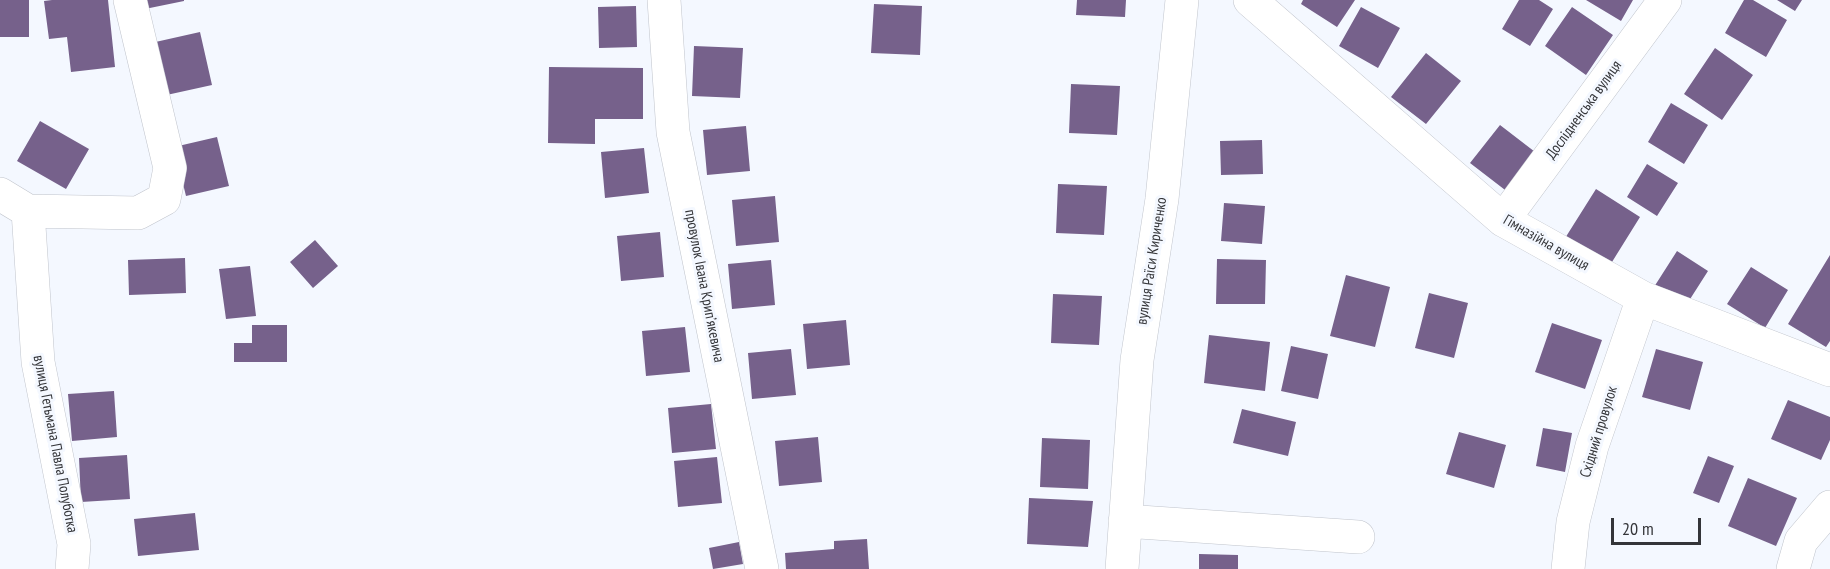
<!DOCTYPE html>
<meta charset="utf-8">
<style>
body{margin:0}
#map{position:relative;width:1830px;height:569px;overflow:hidden;background:#f4f8ff;font-family:"PT Sans Narrow",sans-serif}
canvas{display:block}
.scale{position:absolute;left:1611px;top:518px;width:90px;height:27px;box-sizing:border-box;border:3px solid #343539;border-top:0;padding-left:8px;font-size:18px;line-height:21px;white-space:nowrap;color:#343539;-webkit-text-stroke:4px #f4f8ff;paint-order:stroke}
</style>
<div id="map">
<canvas width="1830" height="569"></canvas>
<div class="scale">20 m</div>
</div>
<script>
const g = document.querySelector('canvas').getContext('2d');
g.lineJoin = 'round';
function paint(path, color) { g.fillStyle = color; g.fill(path, 'evenodd'); }
const shape = rows => new Path2D(rows.map(r => 'M' + r).join(''));
function stroke(path, color, width, dash) { g.strokeStyle = color; g.lineWidth = width; g.lineCap = dash ? 'butt' : 'round'; g.setLineDash(dash || []); g.stroke(path); }
function label(font, color, halo, rows, align = 'center') {
  g.font = font + ' "PT Sans Narrow",sans-serif'; g.lineWidth = 6; g.setLineDash([]); g.textBaseline = 'middle'; g.strokeStyle = halo; g.fillStyle = color; for (const [text, x, y, turn = 0] of rows) {
    g.save(); g.translate(x, y); g.rotate((+turn || 0) * Math.PI / 180); g.textAlign = isNaN(turn) ? turn : align; if (halo) g.strokeText(text, 0, 0); g.fillText(text, 0, 0); g.restore();
  }
}
paint(shape([
 [0,0,29,0,29,37,0,37],
 [52,0,108,0,115,67,71,72,67,37,49,39,44,1],
 [138,0,184,0,184,1,140,10],
 [1077,0,1126,0,1125,17,1076,15],
 [1303,0,1355,0,1337,27,1301,4],
 [1519,0,1539,0,1553,9,1530,46,1502,29],
 [1586,0,1633,0,1621,21],
 [1744,0,1753,0,1787,20,1766,57,1725,33],
 [1777,0,1802,0,1795,11],
 [874,4,922,6,920,55,871,53],
 [636,6,637,47,599,48,598,7],
 [1361,7,1400,28,1378,68,1339,46],
 [1572,7,1613,35,1586,75,1545,46],
 [200,32,212,85,162,96,151,43],
 [694,46,743,48,740,98,692,96],
 [1715,48,1753,75,1722,120,1684,94],
 [1426,53,1461,81,1426,124,1391,97],
 [549,67,643,68,643,119,595,119,595,144,548,143],
 [1071,84,1120,86,1117,135,1069,133],
 [1671,103,1708,125,1684,164,1648,142],
 [40,121,89,149,66,189,17,161],
 [1500,125,1539,155,1509,193,1470,163],
 [746,126,750,171,707,175,703,130],
 [217,137,229,186,186,196,174,147],
 [1262,140,1263,174,1221,175,1220,141],
 [644,148,649,193,605,198,601,152],
 [1647,164,1678,183,1657,216,1627,197],
 [1058,184,1107,186,1104,235,1056,233],
 [1596,189,1640,217,1607,270,1562,243],
 [775,196,779,242,736,246,732,200],
 [1224,203,1265,206,1262,244,1221,241],
 [660,232,664,277,621,281,617,236],
 [315,240,338,266,313,288,290,262],
 [1677,251,1708,271,1685,307,1654,287],
 [1830,255,1830,341,1826,347,1788,324],
 [185,258,186,293,129,295,128,260],
 [1217,259,1266,260,1265,304,1216,304],
 [771,260,775,305,732,309,728,264],
 [250,266,256,316,226,319,219,269],
 [1751,267,1788,290,1765,328,1727,304],
 [1346,275,1390,287,1375,347,1330,336],
 [1429,293,1468,303,1454,358,1415,348],
 [1053,294,1102,296,1099,345,1051,343],
 [846,320,850,365,807,369,803,324],
 [1552,323,1602,340,1585,389,1535,372],
 [252,325,287,325,287,362,234,362,234,343,252,343],
 [685,327,690,372,646,376,642,331],
 [1209,335,1270,342,1265,391,1204,383],
 [1291,346,1328,354,1318,399,1281,391],
 [791,349,796,395,752,399,748,353],
 [1656,349,1703,362,1690,410,1642,397],
 [114,391,117,437,72,441,68,394],
 [1788,400,1830,417,1830,440,1821,460,1771,439],
 [711,404,716,449,672,453,668,408],
 [1242,409,1296,422,1288,456,1233,443],
 [1543,428,1572,433,1565,472,1536,466],
 [1459,432,1506,445,1494,488,1446,474],
 [818,437,822,482,779,486,775,441],
 [1042,438,1090,440,1088,489,1040,487],
 [127,455,130,499,81,502,79,458],
 [1708,456,1734,466,1719,503,1693,493],
 [717,457,722,503,678,507,674,461],
 [1748,478,1797,498,1776,546,1728,526],
 [1029,498,1093,501,1088,547,1027,544],
 [195,513,199,550,138,556,134,519],
 [867,539,869,569,786,569,785,553,834,549,834,541],
 [739,542,743,564,713,569,709,548],
 [1199,554,1238,555,1238,569,1199,569]
]), '#76618b');
const minor = shape([
 [664,0,673,132,762,569],
 [1250,0,1503,220,1643,298,1830,370],
 [0,194,28,211],
 [28,211,38,362,74,544,72,569],
 [28,211,138,213,164,199,170,168,130,0],
 [1503,220,1665,0],
 [1125,521,1358,537],
 [1122,569,1137,360,1162,199,1182,0],
 [1568,569,1573,522,1592,446,1643,298],
 [1793,569,1801,541,1830,507]
]);
stroke(minor, '#c0c4cc', 34);
stroke(minor, '#fff', 33);
label('15px', '#343539', '#f4f8ff', [
 ["Дослідненська вулиця",1584,110,-54],
 ["Гімназійна вулиця",1546,243,30],
 ["вулиця Раїси Кириченко",1152,261,-81],
 ["провулок Івана Крипʼякевича",704,286,79],
 ["Східний провулок",1599,432,-73],
 ["вулиця Гетьмана Павла Полуботка",55,444,79]
]);
</script>
